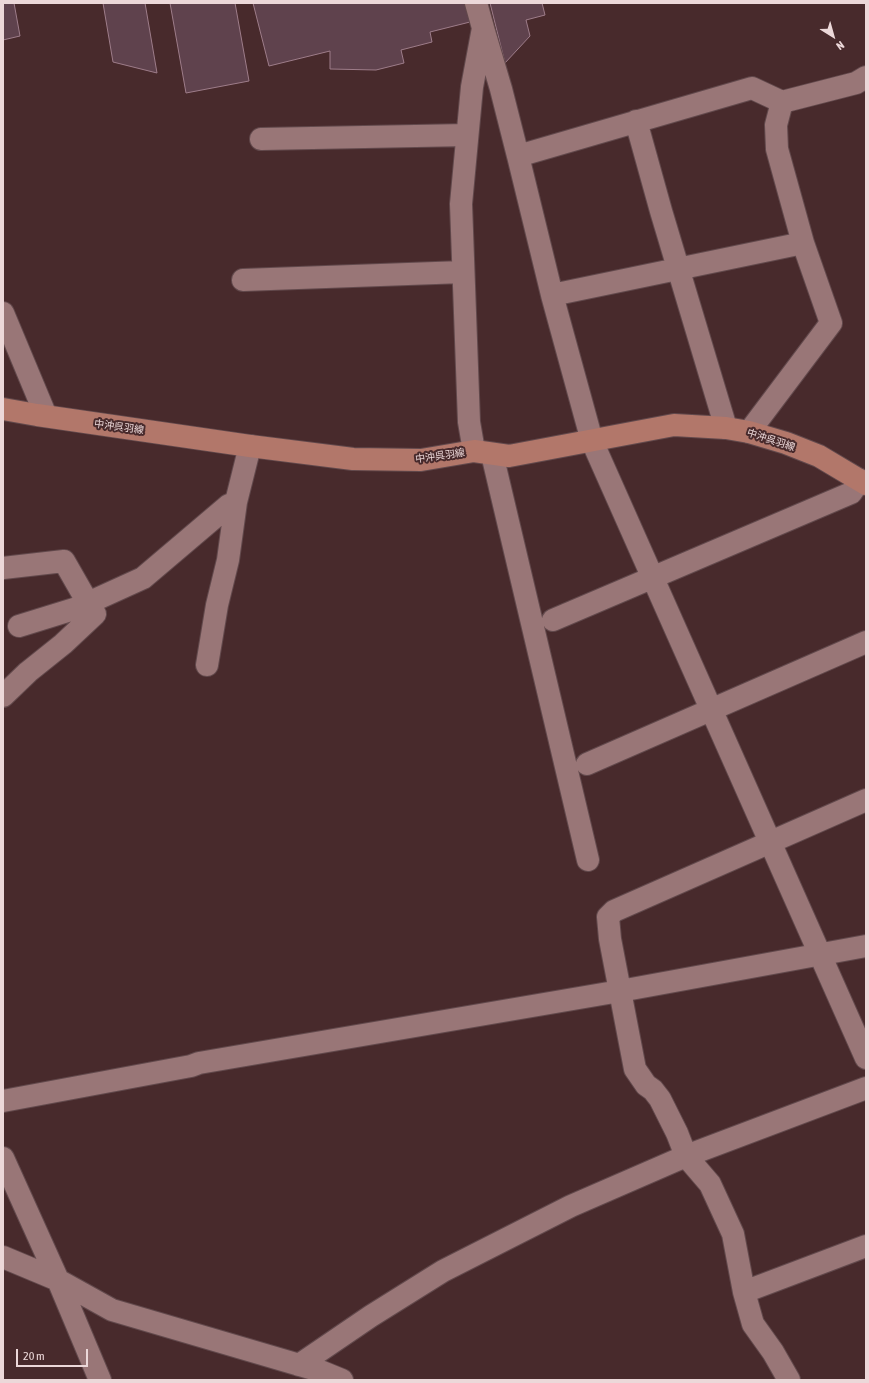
<!DOCTYPE html>
<meta charset="utf-8">
<style>
body{margin:0}
#map{position:relative;width:869px;height:1383px;overflow:hidden;background:#482a2c;font-family:"Asap Condensed",sans-serif}
canvas{display:block}
.frame{position:absolute;inset:0;border:4px solid #ecd8d9;pointer-events:none}
.north{position:absolute;left:813px;top:16px;width:40px;height:40px;-webkit-text-stroke:3px #482a2c;paint-order:stroke;rotate:143deg;font-size:11px;font-weight:700;line-height:16px;text-align:center;color:#ecd8d9}
.north::after{content:'';display:block;margin:auto;width:14px;height:18px;background:#ecd8d9;clip-path:polygon(50% 0,100% 100%,50% 72%,0 100%)}
.scale{position:absolute;left:16px;top:1349px;width:72px;height:18px;box-sizing:border-box;border:2px solid #ecd8d9;border-top:0;padding-left:5px;font-size:12px;line-height:14px;white-space:nowrap;color:#ecd8d9;-webkit-text-stroke:3px #482a2c;paint-order:stroke}
</style>
<div id="map">
<canvas width="869" height="1383"></canvas>
<div class="frame"></div>
<div class="north">N</div>
<div class="scale">20 m</div>
</div>
<script>
const g = document.querySelector('canvas').getContext('2d');
g.lineJoin = 'round';
function paint(path, color) { g.fillStyle = color; g.fill(path, 'evenodd'); }
const shape = rows => new Path2D(rows.map(r => 'M' + r).join(''));
function stroke(path, color, width, dash) { g.strokeStyle = color; g.lineWidth = width; g.lineCap = dash ? 'butt' : 'round'; g.setLineDash(dash || []); g.stroke(path); }
function label(font, color, halo, rows, align = 'center') {
  g.font = font + ' "Asap Condensed","Noto Sans JP",sans-serif'; g.lineWidth = 4; g.setLineDash([]); g.textBaseline = 'middle'; g.strokeStyle = halo; g.fillStyle = color; for (const [text, x, y, turn = 0] of rows) {
    g.save(); g.translate(x, y); g.rotate((+turn || 0) * Math.PI / 180); g.textAlign = isNaN(turn) ? turn : align; if (halo) g.strokeText(text, 0, 0); g.fillText(text, 0, 0); g.restore();
  }
}
const building = shape([
 [3,3,14,3,20,36,3,40,3,3],
 [103,3,145,3,157,73,113,62,103,3],
 [170,3,235,3,249,81,186,93,170,3],
 [253,3,465,3,470,22,430,32,432,42,401,50,404,63,376,70,330,69,330,51,269,66,253,3],
 [490,3,542,3,545,15,526,20,530,36,505,63,490,3]
]);
paint(building, '#5f424d');
stroke(building, '#9e7d8a', 1);
const minor = shape([
 [483,28,501,89,518,156,752,88,782,102,856,83,866,77],
 [636,121,661,211,726,428],
 [261,139,467,135],
 [518,156,552,295,592,441,866,1058],
 [243,280,463,272],
 [552,295,803,243],
 [3,313,46,416],
 [749,432,831,323,803,243,777,149,776,125,782,102],
 [474,451,469,422,461,204,472,87,483,28,476,3],
 [492,454,588,860],
 [3,568,64,561,88,603,74,609,19,626],
 [553,620,851,493,860,480],
 [207,665,217,605,228,560,236,502,250,446],
 [3,696,28,672,63,644,95,614,88,603,143,578,229,505,236,502],
 [587,764,866,642],
 [3,1101,191,1066,199,1063,620,991,866,946],
 [3,1158,58,1280,100,1380],
 [3,1257,58,1280,112,1310,320,1371,342,1380],
 [744,1292,866,1246],
 [299,1365,371,1316,443,1271,571,1206,686,1156,866,1088],
 [789,1380,773,1352,753,1324,744,1292,733,1234,710,1184,686,1156,677,1133,660,1099,653,1090,646,1085,635,1069,610,939,608,917,614,911,866,800]
]);
const major = shape([
 [3,409,37,415,250,446,353,459,421,460,474,451,509,456,674,425,726,428,749,432,786,443,819,456,866,484]
]);
stroke(minor, '#62494c', 24);
stroke(major, '#62494c', 24);
stroke(minor, '#997677', 22);
stroke(major, '#b2776a', 22);
label('10px', '#ecd8d9', '#482a2c', [
 ["中沖呉羽線",119,427,8],
 ["中沖呉羽線",771,440,18],
 ["中沖呉羽線",440,456,-8]
]);
</script>
